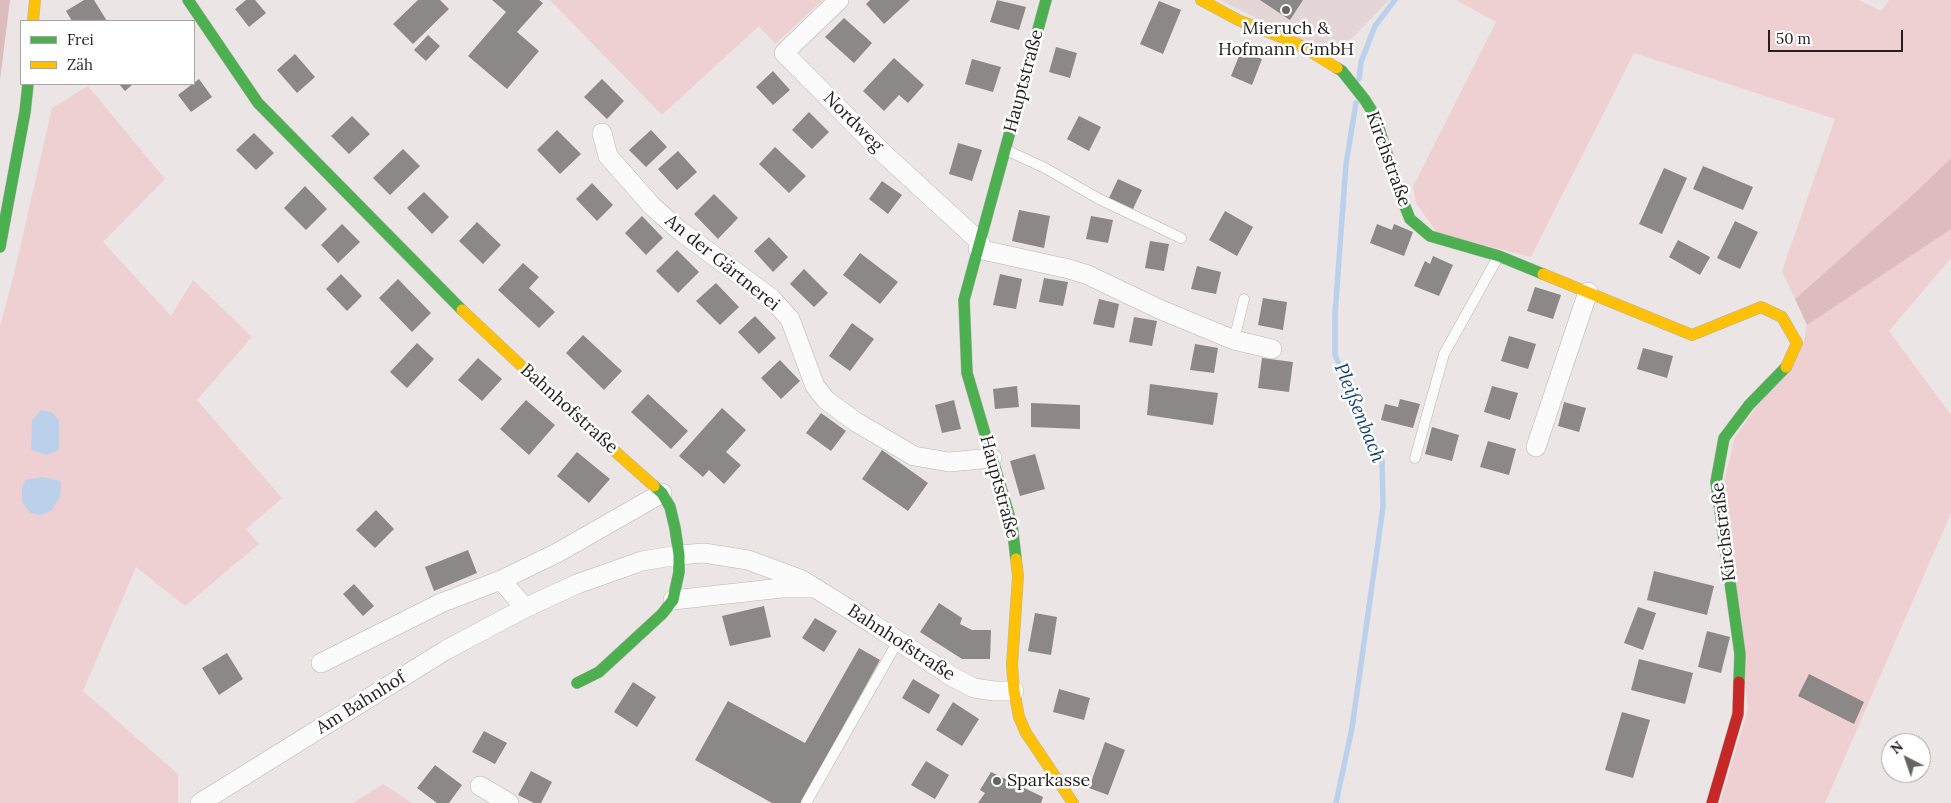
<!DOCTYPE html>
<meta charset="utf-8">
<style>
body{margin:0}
#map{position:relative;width:1951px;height:803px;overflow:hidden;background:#ebe5e5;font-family:Lora,serif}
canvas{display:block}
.legend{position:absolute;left:20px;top:20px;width:175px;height:65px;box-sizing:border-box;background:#fff;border:1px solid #a7a5a5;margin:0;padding:6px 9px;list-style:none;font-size:15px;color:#231f1f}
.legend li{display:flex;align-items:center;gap:10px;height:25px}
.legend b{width:25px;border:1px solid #a7a5a5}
.north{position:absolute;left:1881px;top:733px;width:50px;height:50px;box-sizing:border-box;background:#fff;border:1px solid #a7a5a5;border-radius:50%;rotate:319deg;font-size:14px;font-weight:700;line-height:20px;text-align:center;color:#231f1f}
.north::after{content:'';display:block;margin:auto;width:18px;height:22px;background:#696464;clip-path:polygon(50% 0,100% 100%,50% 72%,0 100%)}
.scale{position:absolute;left:1768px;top:30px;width:135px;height:22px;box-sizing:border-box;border:2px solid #231f1f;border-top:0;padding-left:6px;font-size:15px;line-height:18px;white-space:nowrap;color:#231f1f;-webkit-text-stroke:4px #fff;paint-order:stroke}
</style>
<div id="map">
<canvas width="1951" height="803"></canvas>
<ul class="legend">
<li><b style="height:6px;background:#4caf50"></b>Frei</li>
<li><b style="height:6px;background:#ffc107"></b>Zäh</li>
</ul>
<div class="north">N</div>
<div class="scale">50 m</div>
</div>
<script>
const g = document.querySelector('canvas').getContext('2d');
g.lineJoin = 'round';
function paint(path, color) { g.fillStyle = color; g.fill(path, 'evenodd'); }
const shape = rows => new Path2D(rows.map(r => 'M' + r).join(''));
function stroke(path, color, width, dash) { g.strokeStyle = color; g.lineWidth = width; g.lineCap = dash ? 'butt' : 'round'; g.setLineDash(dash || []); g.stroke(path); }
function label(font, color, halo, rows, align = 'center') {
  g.font = font + ' Lora,serif'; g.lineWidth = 5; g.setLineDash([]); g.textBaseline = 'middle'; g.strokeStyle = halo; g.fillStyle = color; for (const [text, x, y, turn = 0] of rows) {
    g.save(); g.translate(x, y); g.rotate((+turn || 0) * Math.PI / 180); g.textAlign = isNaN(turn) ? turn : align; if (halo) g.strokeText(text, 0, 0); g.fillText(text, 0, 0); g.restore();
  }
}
paint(shape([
 [1220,0,1389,0,1334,57]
]), '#e4d5d6');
paint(shape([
 [550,0,823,0,775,44,759,26,662,115],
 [1456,0,1859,0,1881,11,1889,0,1951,0,1951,158,1918,190,1795,299,1782,271,1835,119,1634,53,1531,257,1437,233,1416,203,1413,187,1496,22],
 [88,86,165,179,103,242,171,316,193,280,252,337,197,400,282,498,246,529,259,544,185,606,136,567,83,691,178,774,178,803,0,803,0,326,14,274,52,108],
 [1951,229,1951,258,1889,331,1951,415,1951,513,1825,803,1720,803,1748,709,1724,482,1735,437,1804,341,1807,325],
 [383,784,412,803,353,803]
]), '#efd0d2');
paint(shape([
 [0,0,10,0,0,80],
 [1951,158,1951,229,1807,325,1795,299,1918,190]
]), '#dcbcbf');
paint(shape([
 [41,410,52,412,59,420,59,450,46,455,31,450,32,420],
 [43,477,61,481,60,497,51,511,40,515,30,513,22,502,22,489,25,480]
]), '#bbd1eb');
stroke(shape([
 [1359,79,1361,62,1375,26,1395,0],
 [1336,803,1352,728,1383,507,1382,460,1335,355,1335,314,1346,164,1356,103]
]), '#bbd1eb', 5.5);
paint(shape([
 [84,0,94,0,107,21,72,21,66,11],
 [246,0,255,0,266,13,249,27,235,9],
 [418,0,440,0,449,9,413,44,393,24],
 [492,0,539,0,543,3,517,32,539,51,507,89,468,56,506,12],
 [870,0,910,0,884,24,866,4],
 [997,0,1026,7,1019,30,990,22],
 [1260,0,1303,0,1290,20],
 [1159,1,1181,10,1163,54,1140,44],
 [844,18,872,43,854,63,825,37],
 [428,35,440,46,426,61,414,50],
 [1056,47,1077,53,1070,78,1049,72],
 [1241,51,1262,59,1252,85,1231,76],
 [295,54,315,77,297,93,277,70],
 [894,58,924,85,908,103,899,95,884,111,863,91],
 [972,59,1001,67,993,92,965,84],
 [773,71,790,90,773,105,756,87],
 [199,79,212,97,191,112,178,95],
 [602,79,624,101,607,119,584,97],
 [119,84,133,84,125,91],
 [809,112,829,132,812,149,792,130],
 [352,116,370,134,349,154,331,136],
 [1079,116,1101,127,1089,151,1067,139],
 [557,130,581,154,560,174,537,150],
 [651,130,667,147,646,167,629,150],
 [254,133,274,153,256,170,236,150],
 [958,143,982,150,972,181,949,174],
 [775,147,806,176,789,193,759,164],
 [403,149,420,166,390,195,373,178],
 [678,151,697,172,677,190,658,169],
 [1703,166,1753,187,1743,210,1693,189],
 [1664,168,1687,178,1662,234,1639,224],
 [1118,179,1142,190,1133,209,1109,198],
 [882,181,902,195,888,214,869,199],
 [592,183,613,205,597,221,576,199],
 [305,186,327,209,306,230,284,208],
 [424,192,449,217,432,234,407,208],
 [714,194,738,218,718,239,694,214],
 [1019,210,1050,216,1044,248,1012,241],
 [1225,211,1253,227,1237,256,1209,240],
 [642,216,663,238,646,255,625,233],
 [1091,216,1113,220,1108,243,1086,239],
 [1735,221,1758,232,1740,269,1717,258],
 [477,222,501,245,483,264,459,241],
 [342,224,360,242,338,263,321,245],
 [1377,224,1392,230,1394,224,1413,232,1404,256,1370,243],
 [769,237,788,257,773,272,754,251],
 [1678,240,1710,257,1700,275,1669,257],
 [1150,241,1169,244,1164,271,1145,268],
 [677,250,699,272,678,293,656,271],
 [860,253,898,282,880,304,843,275],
 [1433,256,1453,265,1439,296,1414,286,1425,261,1430,264],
 [523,263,539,277,529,288,555,312,539,328,498,290],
 [1197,266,1221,272,1216,294,1191,289],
 [804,269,828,293,814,307,790,284],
 [341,274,362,296,347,311,326,289],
 [1000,274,1022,279,1016,309,993,305],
 [1044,278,1068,282,1063,306,1039,302],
 [398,279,431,313,412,332,379,298],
 [716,283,739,307,720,325,696,301],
 [1535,287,1561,295,1553,319,1527,311],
 [1263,298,1287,302,1283,330,1258,325],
 [1099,299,1119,304,1114,328,1093,324],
 [755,316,776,338,759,354,738,332],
 [1134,317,1157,321,1152,346,1129,342],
 [852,323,874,339,850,371,829,356],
 [583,335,622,371,604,390,566,353],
 [1509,336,1536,344,1528,369,1501,361],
 [417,343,434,359,407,388,390,372],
 [1195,344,1218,348,1214,373,1190,370],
 [1643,348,1673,356,1667,378,1637,369],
 [478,358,502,379,482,401,458,380],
 [1262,358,1293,362,1289,392,1258,388],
 [780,360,800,381,781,399,761,378],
 [1150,384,1218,393,1213,425,1147,415],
 [1017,386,1019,407,995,409,993,389],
 [1492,386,1518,393,1510,420,1484,412],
 [648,394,688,431,671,449,631,412],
 [1400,399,1420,404,1413,428,1381,420,1385,404,1398,407],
 [526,400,555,425,529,455,500,429],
 [954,400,961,429,942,433,935,405],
 [1564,402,1586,408,1579,432,1558,426],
 [1031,403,1080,405,1080,429,1031,427],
 [722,408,746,430,726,452,741,465,724,484,709,470,703,477,679,456],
 [821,413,846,431,831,451,806,433],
 [1432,427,1459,435,1452,461,1425,454],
 [1488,441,1516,449,1509,475,1480,467],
 [882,450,928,483,908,511,862,479],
 [577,452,610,479,589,503,557,476],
 [1035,454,1045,489,1020,496,1010,461],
 [376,510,394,529,375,548,356,530],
 [468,550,477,573,434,591,425,567],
 [1654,571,1714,586,1707,615,1647,600],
 [354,584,374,606,363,616,343,594],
 [939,603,962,618,960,624,972,630,991,630,990,659,962,659,920,632],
 [764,606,771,637,730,646,722,616],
 [1638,607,1656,613,1643,650,1624,643],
 [1035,613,1057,617,1051,655,1028,651],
 [815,618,837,631,824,652,802,638],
 [1707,631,1730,637,1721,673,1698,667],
 [859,648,880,660,801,803,772,803,695,760,728,701,805,743],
 [227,653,243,679,219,695,202,668],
 [1639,659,1693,673,1685,704,1631,690],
 [1809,674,1864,702,1854,724,1798,696],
 [913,679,940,695,929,714,902,698],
 [633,682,656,697,637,727,614,712],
 [1059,689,1090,698,1084,720,1053,712],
 [953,702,979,719,962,746,936,730],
 [1622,712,1650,720,1633,778,1605,770],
 [484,731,507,743,495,764,472,752],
 [1105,742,1125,750,1108,795,1089,788],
 [926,761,949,775,935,799,911,785],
 [435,765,462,785,449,803,437,803,417,788],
 [531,771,552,782,541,803,534,803,518,795],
 [991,772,1043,797,1041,803,978,803,985,793,980,790]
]), '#8c8888');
const lane = shape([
 [1006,150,1045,168,1099,199,1181,238],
 [1234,340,1244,299],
 [1415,458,1444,354,1498,257],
 [806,803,898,641]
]);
const street = shape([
 [839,0,784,53,882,152,980,242],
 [602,133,608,156,652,206,679,230,771,298,790,319,815,386,826,400,856,422,914,456,949,462,992,458],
 [978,249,1069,269,1088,275,1159,309,1234,340,1272,349],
 [1536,447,1588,292],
 [501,580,525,608],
 [673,600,782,588,811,588],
 [321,663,441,603,501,580,557,553,662,493],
 [480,786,509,803],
 [200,803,446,650,525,608,577,584,642,561,679,555,704,553,748,560,802,580,873,624,951,676,974,688,994,691,1014,691]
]);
const fast = shape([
 [188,0,258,103,462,310],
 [1337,68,1342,71,1365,100,1375,116,1400,194,1410,219,1430,236,1499,256,1543,274],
 [0,247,25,112,28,84],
 [1016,559,1012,525,967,373,964,300,1046,0],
 [1739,682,1740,654,1716,482,1724,438,1749,405,1786,367],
 [577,683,599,672,662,614,673,600,679,572,679,555,675,528,670,507,662,493,654,486]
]);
const slow = shape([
 [1201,0,1238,20,1298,44,1337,68],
 [33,21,35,0],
 [1543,274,1692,335,1761,307,1782,317,1797,343,1786,367],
 [462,310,564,406,654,486],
 [1016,559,1018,576,1012,665,1014,691,1019,717,1026,733,1073,803]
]);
const jam = shape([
 [1712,803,1738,714,1739,682]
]);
stroke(lane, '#b9b4b4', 11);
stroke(street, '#b9b4b4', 20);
stroke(fast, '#b9b4b4', 12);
stroke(slow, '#b9b4b4', 12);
stroke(jam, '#b9b4b4', 12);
stroke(lane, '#fcfbfb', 10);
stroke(street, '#fcfbfb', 19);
stroke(fast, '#4caf50', 11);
stroke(slow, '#ffc107', 11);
stroke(jam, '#c62828', 11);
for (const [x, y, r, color] of [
 [1286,10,5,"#696464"],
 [997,781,5,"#696464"]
]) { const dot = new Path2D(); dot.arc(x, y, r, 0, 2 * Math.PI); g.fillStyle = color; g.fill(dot); stroke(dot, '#fff', 2); }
label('18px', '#231f1f', '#fff', [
 ["Mieruch &",1286,29],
 ["Hofmann GmbH",1286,50],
 ["Sparkasse",1007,781,"left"]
]);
label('18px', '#231f1f', '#fff', [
 ["Hauptstraße",1024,81,-75],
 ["Nordweg",853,122,45],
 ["Kirchstraße",1388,159,70],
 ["An der Gärtnerei",722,263,39],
 ["Bahnhofstraße",569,409,42],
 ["Hauptstraße",999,487,75],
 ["Kirchstraße",1724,532,-97],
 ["Bahnhofstraße",901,643,33],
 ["Am Bahnhof",361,703,-32]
]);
label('italic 19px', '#114170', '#fff', [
 ["Pleißenbach",1359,413,68]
]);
</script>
